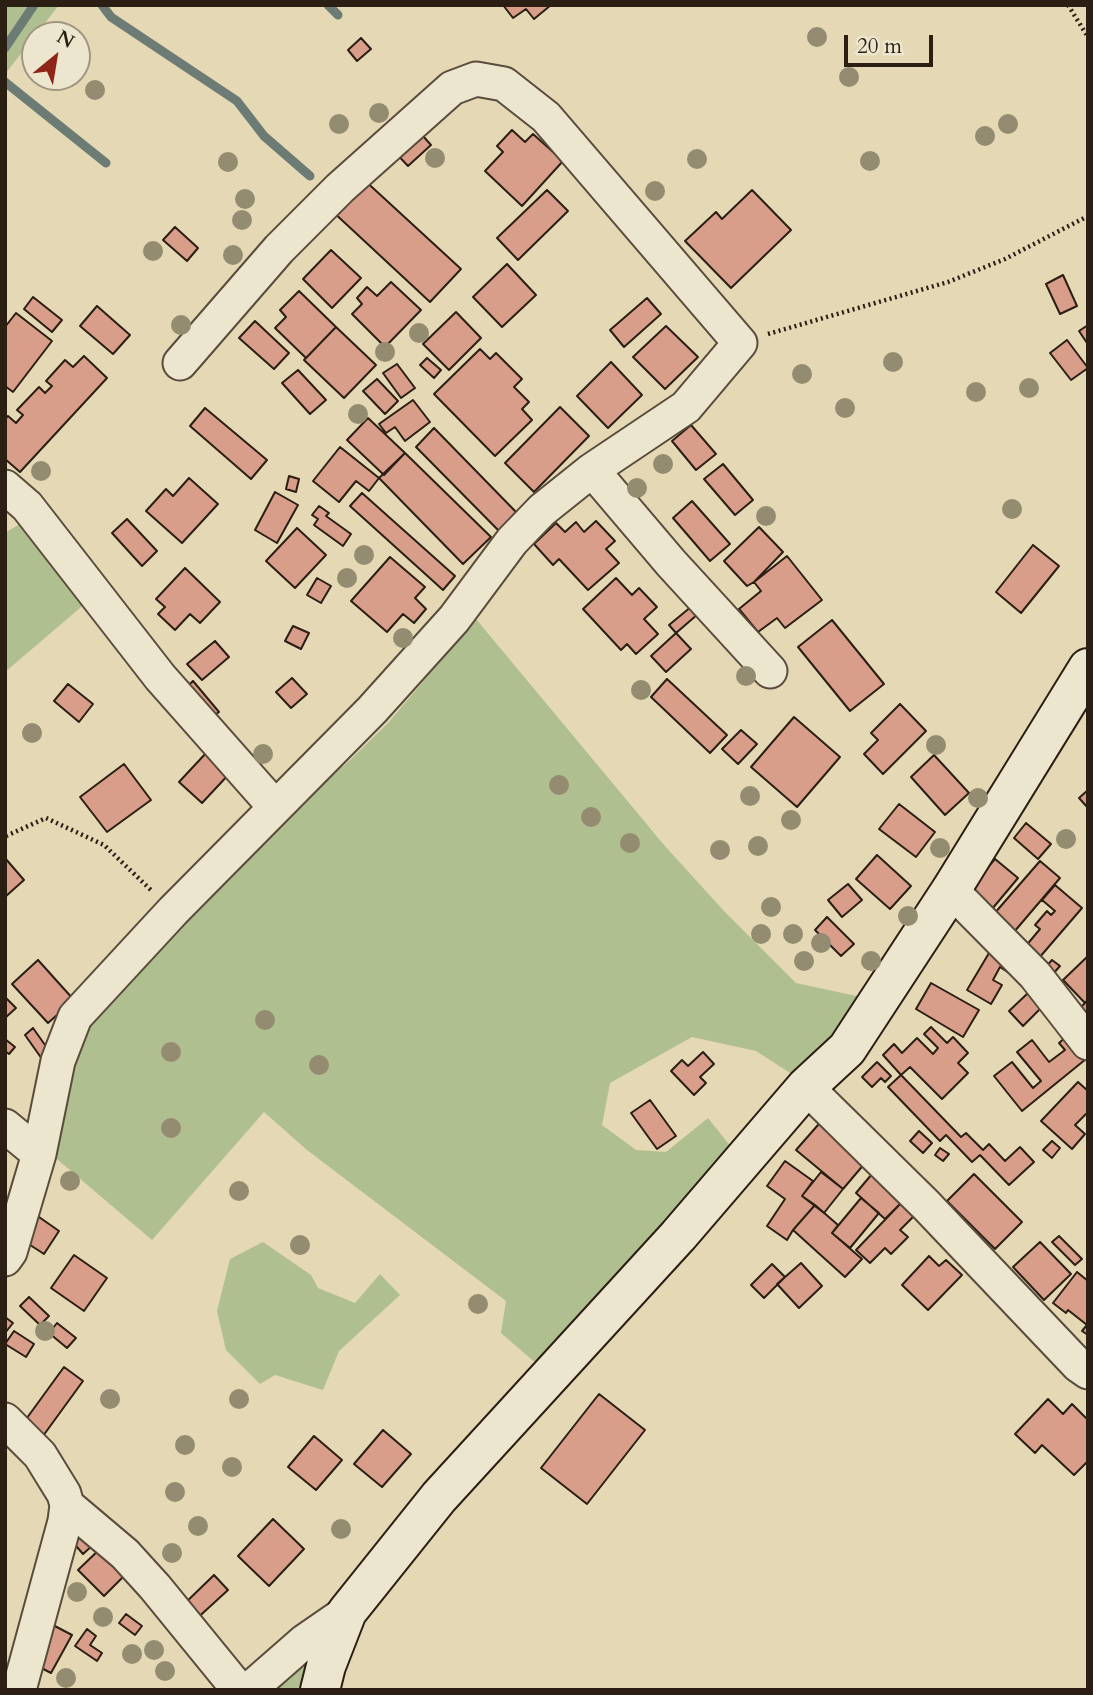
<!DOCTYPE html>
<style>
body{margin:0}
#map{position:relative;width:1093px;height:1695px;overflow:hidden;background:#e4d8b5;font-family:Cardo,serif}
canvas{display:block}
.frame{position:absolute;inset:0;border:7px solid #2b1e13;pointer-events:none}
.north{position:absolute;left:21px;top:21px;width:70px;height:70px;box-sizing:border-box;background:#ede6cf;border:2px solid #9f9684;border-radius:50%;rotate:30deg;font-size:19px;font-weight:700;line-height:28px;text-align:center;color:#2b1e13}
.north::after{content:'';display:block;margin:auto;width:24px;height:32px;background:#8f2418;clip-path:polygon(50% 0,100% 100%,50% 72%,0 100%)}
.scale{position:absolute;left:844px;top:35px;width:89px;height:32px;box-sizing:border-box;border:4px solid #2b1e13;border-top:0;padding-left:9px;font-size:21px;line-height:24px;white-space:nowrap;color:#2b1e13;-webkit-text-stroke:5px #ede6cf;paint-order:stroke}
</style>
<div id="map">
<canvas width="1093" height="1695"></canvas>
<div class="frame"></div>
<div class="north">N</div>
<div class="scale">20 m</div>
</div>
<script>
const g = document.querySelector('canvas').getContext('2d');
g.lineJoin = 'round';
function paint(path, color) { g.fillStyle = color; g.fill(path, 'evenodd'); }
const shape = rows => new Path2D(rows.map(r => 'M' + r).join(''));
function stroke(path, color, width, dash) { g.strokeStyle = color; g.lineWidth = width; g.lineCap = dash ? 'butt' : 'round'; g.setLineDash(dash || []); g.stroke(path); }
paint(shape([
 [5,5,59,5,5,74],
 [28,519,87,602,5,672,5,533],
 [476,619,664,845,724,911,796,983,875,1000,804,1082,756,1051,692,1037,610,1083,602,1125,636,1150,666,1152,708,1118,739,1157,679,1225,596,1296,538,1365,501,1333,506,1301,307,1150,264,1112,152,1240,51,1154,84,1024,279,820,349,761,388,723],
 [263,1242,311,1275,318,1288,355,1303,380,1274,400,1295,339,1351,323,1390,275,1375,260,1384,226,1350,217,1311,230,1259],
 [324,1631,315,1690,264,1690]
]), '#b0bf90');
stroke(shape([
 [102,5,111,17,237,101,264,136,310,176],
 [328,5,338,15],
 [5,48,34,5],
 [5,82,106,163]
]), '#6c7b74', 9);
const building = shape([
 [503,5,551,5,534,19,526,9,513,18,503,5],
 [361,38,371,49,357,61,348,50,361,38],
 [414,126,431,145,408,166,391,148,414,126],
 [512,130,525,142,533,134,563,161,522,206,485,171,503,152,497,146,512,130],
 [361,177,461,269,430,302,331,210,361,177],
 [547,190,568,211,518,260,497,238,547,190],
 [752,190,791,230,731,288,685,241,716,212,722,219,752,190],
 [175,227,198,248,187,261,163,240,175,227],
 [331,250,361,278,332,308,303,279,331,250],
 [507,264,536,295,502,327,473,297,507,264],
 [1063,275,1077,306,1060,314,1046,284,1063,275],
 [391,282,421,310,385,347,352,314,362,304,357,298,367,287,377,296,391,282],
 [299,291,336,327,306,358,275,328,286,317,280,310,299,291],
 [33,297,62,320,52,332,24,309,33,297],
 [647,298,661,314,624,347,610,330,647,298],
 [97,306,130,335,113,354,80,326,97,306],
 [456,312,481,338,449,370,423,344,456,312],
 [16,313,52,341,13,392,5,386,5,327,16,313],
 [255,321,289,353,274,369,239,338,255,321],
 [1088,325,1088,342,1087,343,1079,331,1088,325],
 [666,326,698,357,665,389,633,357,666,326],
 [336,327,376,365,344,398,304,360,336,327],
 [1067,340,1088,368,1071,380,1050,353,1067,340],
 [480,349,490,359,496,353,522,379,514,387,529,402,522,409,532,420,495,456,434,394,480,349],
 [84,356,107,378,20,472,5,459,5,419,8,416,16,423,23,415,17,410,39,387,45,393,52,386,46,381,65,360,73,367,84,356],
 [427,358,441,370,434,378,420,365,427,358],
 [611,362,642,395,608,428,577,396,611,362],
 [397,364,415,388,401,398,383,373,397,364],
 [298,370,326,400,310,414,282,383,298,370],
 [377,379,398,401,385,414,363,391,377,379],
 [413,400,430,422,405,441,395,427,386,433,379,424,413,400],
 [560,407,589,436,534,492,505,463,560,407],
 [205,408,267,460,251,479,190,426,205,408],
 [368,418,405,453,384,475,347,440,368,418],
 [691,425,716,454,696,470,672,441,691,425],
 [434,428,517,513,499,531,416,447,434,428],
 [340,447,379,478,369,491,356,481,339,502,313,481,340,447],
 [405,453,491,537,463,564,379,478,405,453],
 [723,464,753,500,735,515,704,479,723,464],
 [289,476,299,479,296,492,286,489,289,476],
 [189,478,218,504,182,543,146,511,166,489,173,496,189,478],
 [275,492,298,505,277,543,255,530,275,492],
 [362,493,455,576,443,590,350,506,362,493],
 [692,501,730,544,710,561,673,518,692,501],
 [319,506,329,513,326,516,351,534,343,546,314,525,318,519,312,515,319,506],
 [127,519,157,551,142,566,112,533,127,519],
 [596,521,615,541,606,549,619,563,588,590,559,559,553,565,534,544,556,523,565,532,576,522,584,532,596,521],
 [759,527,783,552,754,582,747,586,724,561,759,527],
 [297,528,326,555,295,588,266,561,297,528],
 [1033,545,1059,566,1021,613,996,592,1033,545],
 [787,556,822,600,785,628,777,618,758,632,739,609,761,591,754,582,787,556],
 [390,557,425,587,415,598,426,609,414,623,403,614,387,632,351,601,390,557],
 [185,568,220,602,200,623,190,614,175,630,158,614,165,607,156,599,185,568],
 [317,578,331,586,321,603,307,595,317,578],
 [616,578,632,595,639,588,657,607,644,619,658,634,636,654,627,644,621,650,583,609,616,578],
 [692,606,698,614,676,633,669,625,692,606],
 [832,620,884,684,850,711,798,647,832,620],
 [293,626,309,633,301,649,285,641,293,626],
 [676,633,691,649,666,672,651,656,676,633],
 [215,641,229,657,202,680,187,664,215,641],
 [292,678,307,694,291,708,276,692,292,678],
 [667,679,727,735,710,753,651,697,667,679],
 [193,681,219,712,208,720,183,690,193,681],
 [68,684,93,704,79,722,54,701,68,684],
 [900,704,926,731,883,774,864,754,878,740,871,733,900,704],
 [794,717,840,757,797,807,751,767,794,717],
 [741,730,757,744,738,764,722,749,741,730],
 [207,752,230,773,202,803,179,782,207,752],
 [934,755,969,793,945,815,911,777,934,755],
 [124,764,151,800,107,832,80,797,124,764],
 [1088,790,1088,808,1079,798,1088,790],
 [899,804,935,832,916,857,879,829,899,804],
 [1026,823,1051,844,1038,859,1014,838,1026,823],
 [877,855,911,886,890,909,856,879,877,855],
 [5,858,24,880,5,897,5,858],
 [995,859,1018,878,987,915,964,895,995,859],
 [1040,861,1060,878,1008,939,987,922,1040,861],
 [848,884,862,900,842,917,828,900,848,884],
 [1055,885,1082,908,1039,958,1025,947,1040,929,1035,925,1047,911,1051,915,1055,911,1042,900,1055,885],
 [827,917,854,944,841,956,815,930,827,917],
 [992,948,1016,962,1009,973,1000,967,993,980,1002,985,991,1004,967,990,992,948],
 [1088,956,1088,1000,1085,1003,1063,980,1088,956],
 [38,960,74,1000,48,1023,12,984,38,960],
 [1052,960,1060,966,1052,975,1044,969,1052,960],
 [931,983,979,1010,963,1037,916,1009,931,983],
 [1028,993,1042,1007,1023,1026,1009,1011,1028,993],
 [5,997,16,1008,5,1018,5,997],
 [1088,1000,1088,1018,1079,1009,1088,1000],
 [931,1027,947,1043,953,1037,968,1053,958,1063,968,1073,942,1099,910,1067,901,1075,883,1055,894,1044,902,1053,917,1038,933,1054,938,1048,924,1034,931,1027],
 [33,1028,50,1052,42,1059,25,1035,33,1028],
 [1067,1036,1086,1059,1022,1111,994,1076,1012,1062,1033,1088,1041,1081,1017,1052,1032,1040,1049,1062,1065,1050,1059,1043,1067,1036],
 [5,1039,15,1047,9,1054,5,1051,5,1039],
 [703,1052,714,1064,700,1077,706,1083,694,1095,671,1071,682,1060,688,1066,703,1052],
 [877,1062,891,1076,885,1082,881,1078,872,1087,862,1077,877,1062],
 [901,1075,961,1137,966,1133,983,1150,989,1144,1005,1161,1020,1147,1034,1162,1009,1185,980,1155,972,1162,946,1135,940,1141,888,1087,901,1075],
 [1078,1082,1088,1091,1088,1116,1086,1114,1075,1125,1085,1134,1072,1149,1041,1121,1078,1082],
 [650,1100,676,1136,657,1149,631,1113,650,1100],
 [825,1117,871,1156,843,1189,796,1150,825,1117],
 [919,1131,932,1143,923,1153,910,1141,919,1131],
 [1052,1141,1060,1148,1052,1158,1043,1150,1052,1141],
 [940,1148,949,1154,943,1161,935,1155,940,1148],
 [785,1161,813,1181,802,1196,815,1205,793,1230,787,1240,767,1226,785,1199,767,1186,785,1161],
 [877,1168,903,1201,885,1219,856,1193,877,1168],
 [821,1172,843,1189,824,1213,802,1196,821,1172],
 [974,1174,1022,1222,995,1249,947,1201,974,1174],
 [861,1198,879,1213,850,1248,832,1233,861,1198],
 [903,1201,916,1214,900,1230,908,1237,891,1254,885,1248,870,1263,856,1250,903,1201],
 [815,1205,838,1225,832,1233,862,1259,845,1277,793,1230,815,1205],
 [39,1217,59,1231,44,1254,24,1241,39,1217],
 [1059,1236,1082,1259,1075,1265,1052,1242,1059,1236],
 [1040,1242,1071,1274,1044,1300,1013,1267,1040,1242],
 [74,1255,107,1278,84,1311,51,1288,74,1255],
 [929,1256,939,1266,946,1260,962,1275,928,1310,902,1285,929,1256],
 [801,1263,822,1286,799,1308,777,1284,801,1263],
 [772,1264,785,1277,764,1298,751,1285,772,1264],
 [1077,1272,1088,1281,1088,1335,1082,1331,1087,1325,1068,1310,1066,1313,1053,1303,1077,1272],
 [29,1297,49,1316,40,1325,20,1306,29,1297],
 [5,1317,13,1323,5,1333,5,1317],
 [57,1323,76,1338,67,1348,49,1333,57,1323],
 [14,1331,34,1344,26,1357,5,1344,14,1331],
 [64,1367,83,1381,43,1436,24,1422,64,1367],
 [599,1394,645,1430,587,1504,541,1468,599,1394],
 [1048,1399,1063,1414,1072,1404,1088,1420,1088,1461,1074,1475,1042,1445,1035,1453,1015,1434,1048,1399],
 [383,1430,411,1454,382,1487,354,1464,383,1430],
 [314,1436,342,1460,316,1490,288,1467,314,1436],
 [273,1519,304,1549,269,1586,238,1556,273,1519],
 [81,1531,93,1545,83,1554,71,1540,81,1531],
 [103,1546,128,1572,104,1596,78,1570,103,1546],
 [214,1575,228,1590,192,1623,179,1609,214,1575],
 [126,1614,142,1626,135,1635,119,1623,126,1614],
 [51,1624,72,1635,51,1673,30,1662,51,1624],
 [87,1629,96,1636,90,1645,102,1653,97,1661,75,1646,87,1629]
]);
paint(building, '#d89e89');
stroke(building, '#2b1e13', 2);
const street = shape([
 [592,470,671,563,770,671],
 [5,487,27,506,160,677,275,807],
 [951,890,1035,975,1088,1043],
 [806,1087,926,1205,1078,1365,1088,1372],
 [5,1126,39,1154],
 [5,1259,10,1252,39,1154,58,1061,75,1017,173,911,372,710,454,619,512,541,542,510,592,470,686,407,740,343,546,117,504,84,476,79,452,88,340,188,279,249,180,363],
 [5,1420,40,1455,64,1494,67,1505,65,1521,19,1690],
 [67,1505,125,1554,155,1587,239,1690],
 [249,1690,305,1641,347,1612]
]);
const secondary = shape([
 [320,1690,326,1666,347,1612,439,1497,678,1236,806,1087,847,1049,951,890,1088,668]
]);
stroke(street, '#594c3c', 37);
stroke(secondary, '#2b1e13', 42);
stroke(shape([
 [1068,5,1088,37],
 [768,334,948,282,1005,259,1088,216],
 [6,836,46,818,104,845,153,892]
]), '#2b1e13', 4.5, [2, 3.5]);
stroke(street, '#ede6cf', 33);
stroke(secondary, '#ede6cf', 38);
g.fillStyle = '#948c70';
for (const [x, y] of [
 [817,37],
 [849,77],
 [95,90],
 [379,113],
 [339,124],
 [1008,124],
 [985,136],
 [435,158],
 [697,159],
 [870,161],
 [228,162],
 [655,191],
 [245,199],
 [242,220],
 [153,251],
 [233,255],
 [181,325],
 [419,333],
 [385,352],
 [893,362],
 [802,374],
 [1029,388],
 [976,392],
 [845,408],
 [358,414],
 [663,464],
 [41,471],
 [637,488],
 [1012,509],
 [766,516],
 [364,555],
 [347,578],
 [403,638],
 [746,676],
 [641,690],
 [32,733],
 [936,745],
 [263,754],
 [559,785],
 [750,796],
 [978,798],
 [591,817],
 [791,820],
 [1066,839],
 [630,843],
 [758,846],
 [940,848],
 [720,850],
 [771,907],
 [908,916],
 [761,934],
 [793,934],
 [821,943],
 [804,961],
 [871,961],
 [265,1020],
 [171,1052],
 [319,1065],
 [171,1128],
 [70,1181],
 [239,1191],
 [300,1245],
 [478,1304],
 [45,1331],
 [110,1399],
 [239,1399],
 [185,1445],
 [232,1467],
 [175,1492],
 [198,1526],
 [341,1529],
 [172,1553],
 [77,1592],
 [103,1617],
 [154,1650],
 [132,1654],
 [165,1671],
 [66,1678]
]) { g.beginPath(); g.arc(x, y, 10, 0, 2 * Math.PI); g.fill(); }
</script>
